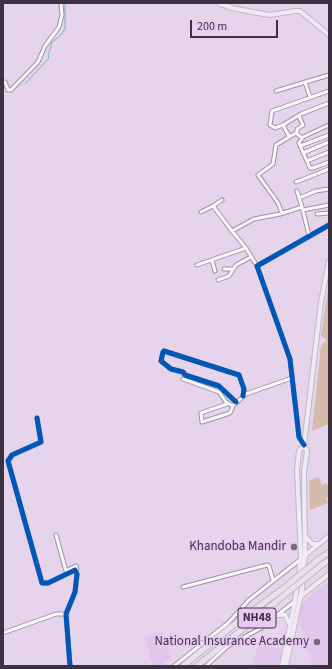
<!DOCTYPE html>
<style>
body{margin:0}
#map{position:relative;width:332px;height:669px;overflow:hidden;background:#e5d4eb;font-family:"Source Sans 3",sans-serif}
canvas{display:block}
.frame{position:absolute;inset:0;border:4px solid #3e3142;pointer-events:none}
.scale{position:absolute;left:190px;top:20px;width:88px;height:18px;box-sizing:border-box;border:2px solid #3e3142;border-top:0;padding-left:5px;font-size:12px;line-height:14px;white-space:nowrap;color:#3e3142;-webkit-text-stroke:3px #e9caf5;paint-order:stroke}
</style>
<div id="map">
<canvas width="332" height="669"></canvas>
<div class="frame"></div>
<div class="scale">200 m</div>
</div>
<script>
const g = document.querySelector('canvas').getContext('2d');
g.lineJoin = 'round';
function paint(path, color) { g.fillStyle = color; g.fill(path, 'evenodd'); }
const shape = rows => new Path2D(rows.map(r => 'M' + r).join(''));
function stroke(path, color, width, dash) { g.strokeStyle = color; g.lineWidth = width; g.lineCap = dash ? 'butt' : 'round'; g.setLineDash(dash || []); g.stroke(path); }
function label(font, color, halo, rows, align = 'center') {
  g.font = font + ' "Source Sans 3",sans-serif'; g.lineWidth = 3; g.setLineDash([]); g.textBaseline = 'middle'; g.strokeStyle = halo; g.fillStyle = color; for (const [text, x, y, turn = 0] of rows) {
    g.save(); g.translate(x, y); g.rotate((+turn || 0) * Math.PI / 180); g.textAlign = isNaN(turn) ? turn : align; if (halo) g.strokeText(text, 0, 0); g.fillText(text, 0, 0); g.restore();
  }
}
paint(shape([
 [329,581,329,666,312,666,299,619,299,611,303,601],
 [163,630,171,658,162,666,153,666,144,637],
 [258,643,283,650,279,666,253,666]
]), '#e2c7ed');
paint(shape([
 [329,282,329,424,312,431,321,346,326,341,325,338,321,336],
 [319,477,322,485,327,483,329,489,329,497,326,498,328,503,310,510,309,481]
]), '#d6bbab');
stroke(shape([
 [25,84,49,58,48,56,52,42,61,35,65,29,65,3]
]), '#6fb8c0', 1);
const minor = shape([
 [5,82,8,90,11,90,38,62,45,46,59,27,62,15,61,3],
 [305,82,310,97],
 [276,91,329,75],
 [283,125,301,114,329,103],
 [329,125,303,137,299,143,310,168,313,168,329,162],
 [297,133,297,129,303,125,299,116],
 [289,136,283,125,275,128,270,125,272,111,329,91],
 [300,146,329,135],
 [303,153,329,142],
 [307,161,329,152],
 [296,182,329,169],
 [297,191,302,207],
 [299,198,316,191,329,189],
 [222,200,213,206,232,231],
 [303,210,329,205],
 [201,212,213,206],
 [282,213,278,203,258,175,273,164,276,145,296,133,302,138],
 [317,214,329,213],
 [246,248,232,231,254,219,280,214,302,207,309,235],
 [212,260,215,271],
 [197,265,246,248,257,266],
 [224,269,233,269],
 [218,280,229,276,236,265,251,257],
 [183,379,219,392,226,402,233,406],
 [236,402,219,386,185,375,183,372,171,369,161,361,163,352,164,351,239,375,244,389,243,396],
 [227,404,201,413,202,422,230,413,233,406,246,394,292,378],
 [37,418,41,442,12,455,8,461,42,583,48,583,75,570,77,574,75,592,66,614,70,666],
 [304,444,299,437,290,359,257,266,329,225],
 [56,535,66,571,76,566,77,569],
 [183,587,267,565,269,566,273,580],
 [3,633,56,614,66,614],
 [174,666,228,623,249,600,301,559],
 [206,666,228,646,261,628,295,601]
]);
const major = shape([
 [218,3,232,8,269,15,296,11,300,11,329,35],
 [306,537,312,544,319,544],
 [304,556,329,536],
 [300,597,329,574],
 [278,615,285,615,289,623],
 [282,666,295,601,301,559,297,470,299,451,304,445],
 [286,666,302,589,305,555,304,472,307,451,304,445,321,302,329,261]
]);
const highway = shape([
 [319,559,329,552],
 [323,564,329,560],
 [183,666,231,627,285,587],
 [197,666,288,592]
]);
stroke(minor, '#9f92a4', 5);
stroke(major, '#c0b8c4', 6);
stroke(highway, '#c0b8c4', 7);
stroke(minor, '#fbf9fc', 3);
stroke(major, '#f1e9f4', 4);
stroke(highway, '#ebdeef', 5);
const highwayBridge = shape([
 [285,587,319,559],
 [288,592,323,564]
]);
stroke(highwayBridge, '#c0b8c4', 7, []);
stroke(highwayBridge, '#ebdeef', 5);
stroke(shape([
 [236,402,219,386,185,375,183,372,171,369,161,361,163,352,164,351,239,375,244,389,243,396],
 [37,418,41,442,12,455,8,461,42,583,48,583,75,570,77,574,75,592,66,614,70,666],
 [304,445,299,437,290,359,257,266,329,225]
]), '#0057b8', 5);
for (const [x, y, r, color] of [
 [294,547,4,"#786a7d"],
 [317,642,4,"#786a7d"]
]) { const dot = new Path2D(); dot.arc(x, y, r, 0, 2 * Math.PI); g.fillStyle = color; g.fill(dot); stroke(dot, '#e9caf5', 1.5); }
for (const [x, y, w] of [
 [257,618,38]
]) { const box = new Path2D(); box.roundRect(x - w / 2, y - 10, w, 20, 3); g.fillStyle = '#e9caf5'; g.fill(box); stroke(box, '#3e3142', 1); }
label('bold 12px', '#3e3142', null, [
 ["NH48",257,618]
]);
label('13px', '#3e3142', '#e9caf5', [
 ["Khandoba Mandir",286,547],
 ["National Insurance Academy",309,642]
], 'right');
</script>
